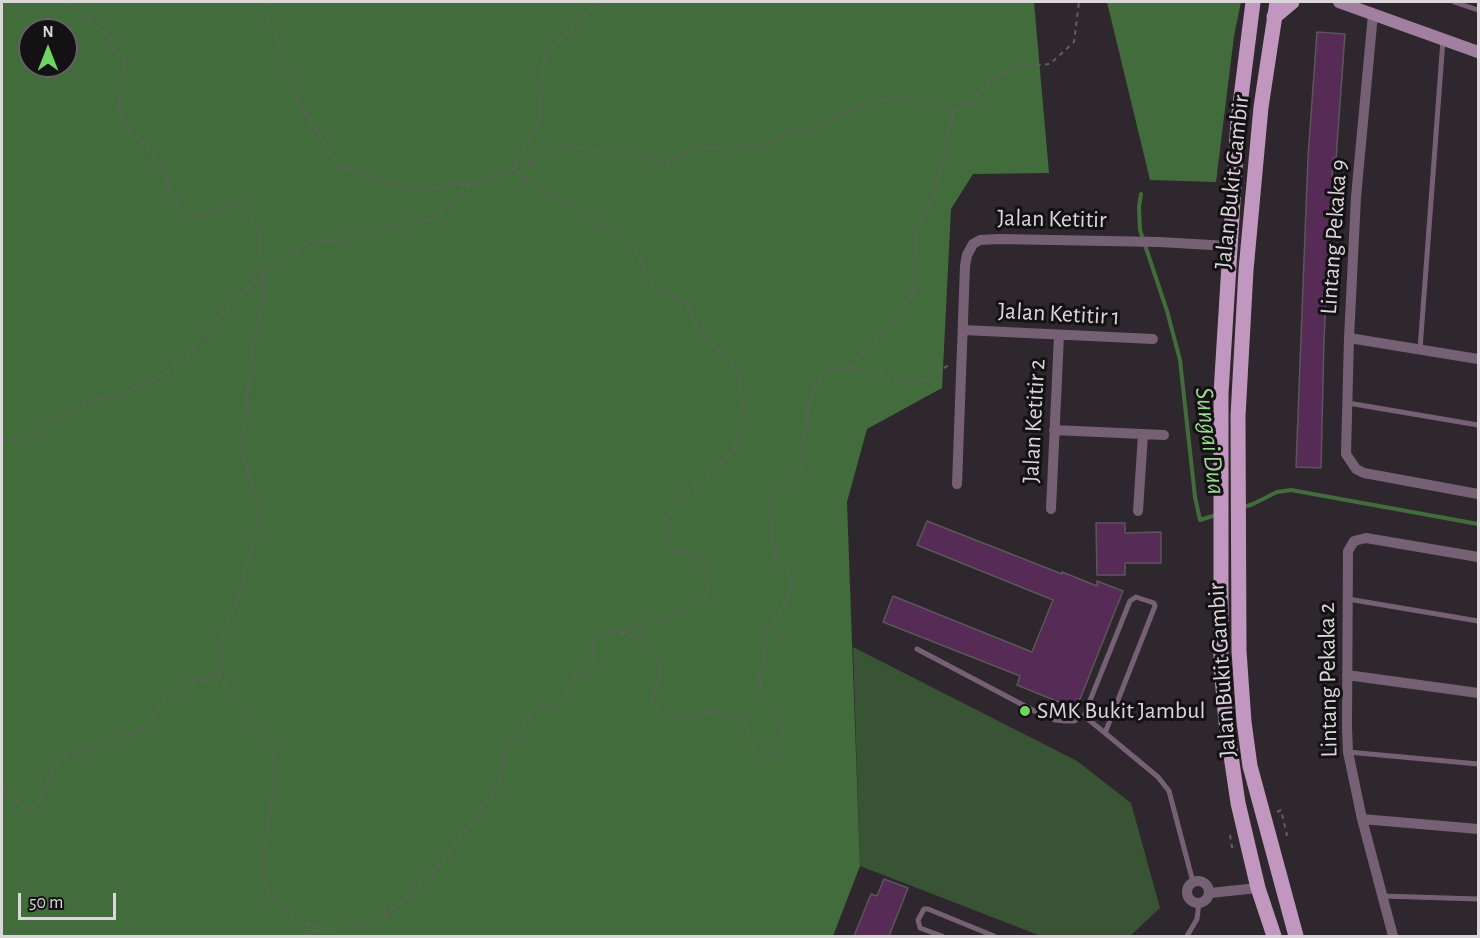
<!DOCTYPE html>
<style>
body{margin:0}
#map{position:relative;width:1480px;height:938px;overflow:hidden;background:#2e272d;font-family:"Alegreya Sans",sans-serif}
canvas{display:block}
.frame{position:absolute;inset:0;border:3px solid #dbd6da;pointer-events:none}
.north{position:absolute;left:18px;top:18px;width:60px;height:60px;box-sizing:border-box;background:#141114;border:2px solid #646063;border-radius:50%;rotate:0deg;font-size:16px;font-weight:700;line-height:24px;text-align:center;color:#dbd6da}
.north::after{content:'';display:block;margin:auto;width:21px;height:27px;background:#6ed360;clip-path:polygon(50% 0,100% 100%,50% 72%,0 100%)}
.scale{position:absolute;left:18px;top:893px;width:98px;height:27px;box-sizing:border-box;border:3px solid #dbd6da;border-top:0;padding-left:8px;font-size:18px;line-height:21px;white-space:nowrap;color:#dbd6da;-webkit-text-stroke:4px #141114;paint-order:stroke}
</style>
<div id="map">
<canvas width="1480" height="938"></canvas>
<div class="frame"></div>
<div class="north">N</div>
<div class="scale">50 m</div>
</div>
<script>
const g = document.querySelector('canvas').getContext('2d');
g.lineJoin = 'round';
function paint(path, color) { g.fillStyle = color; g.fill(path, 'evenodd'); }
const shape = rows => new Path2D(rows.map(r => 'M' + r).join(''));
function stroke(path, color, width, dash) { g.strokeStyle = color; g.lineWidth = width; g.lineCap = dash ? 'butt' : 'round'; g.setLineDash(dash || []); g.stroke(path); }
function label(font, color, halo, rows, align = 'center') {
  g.font = font + ' "Alegreya Sans",sans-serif'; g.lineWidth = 6; g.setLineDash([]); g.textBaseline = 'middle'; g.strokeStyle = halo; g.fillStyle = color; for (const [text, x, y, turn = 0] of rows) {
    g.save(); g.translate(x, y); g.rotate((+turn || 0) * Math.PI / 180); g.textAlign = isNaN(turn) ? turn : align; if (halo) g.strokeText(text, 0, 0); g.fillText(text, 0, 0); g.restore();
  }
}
paint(shape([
 [853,647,1077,761,1131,803,1160,908,1130,936,1041,936,860,866]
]), '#395435');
paint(shape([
 [2,2,1034,2,1049,173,973,174,951,209,942,388,867,429,847,502,860,866,833,936,2,936],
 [30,30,66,30,66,66,30,66],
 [1107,2,1241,2,1234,36,1216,182,1150,180]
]), '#426c3c');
stroke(shape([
 [1141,194,1139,207,1140,230,1167,311,1180,360,1195,497,1200,520,1216,515],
 [1241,508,1253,504,1277,492,1291,490,1478,524]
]), '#426c3c', 4);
const building = shape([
 [1317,32,1345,34,1336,159,1333,158,1324,339,1321,468,1296,467,1308,157,1317,32],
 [927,521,1062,574,1062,572,1097,586,1097,581,1123,591,1076,709,1017,685,1020,676,883,622,893,596,1032,652,1053,600,917,545,927,521],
 [1096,523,1125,523,1125,533,1161,532,1161,563,1125,563,1125,575,1097,575,1096,523],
 [884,879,908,888,889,936,854,936,871,894,877,896,884,879]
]);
paint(building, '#562b55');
stroke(building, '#5d555d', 1.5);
stroke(shape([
 [265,2,267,18,285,60,298,101,338,166,412,190,471,184],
 [849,367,884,332,914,292,917,226,934,196,954,111],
 [2,440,33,436,86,401,116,397,156,379,185,359,221,314,262,275,310,241,339,241,376,229,431,219,471,184,512,169,538,123,545,55,597,2],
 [622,633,690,608,705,595,710,578,704,565,689,554,676,552,669,541,665,520,677,500,733,452,743,419,740,373,696,325,686,302,653,287,633,244,512,169,569,145,593,151,619,150,665,164,691,149,765,146,787,130,812,132,863,102,907,98,954,111,974,100,992,78,1019,67,1050,64,1074,42,1079,2],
 [218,674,272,749,276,770,261,874,274,902,293,917,312,926,324,928,356,927,382,917,405,900,431,875,484,806,501,778,501,757,534,709,539,706,548,706,563,700,576,676,590,668,594,657,593,638,606,631,622,633,640,639,656,651,660,660,660,677,653,694,653,703,662,713,692,718,705,713,738,715,745,719,750,746,758,755,774,754,783,730,778,713,762,695,760,678,765,659,762,642,764,629,774,621,785,604,792,586,786,567,774,558,770,505,773,490,786,483,801,467,807,414,811,396,817,382,829,371,849,367,883,375,897,382,924,380,949,365],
 [2,788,7,790,21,807,29,809,38,804,51,771,59,761,88,750,107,738,135,732,148,723,171,694,194,682,208,680,218,674,222,667,223,632,243,589,243,573,259,522,258,511,242,447,253,344,261,316,262,275,260,229,239,205,225,206,213,213,197,219,181,211,171,194,166,178,145,146,131,133,123,119,119,104,123,86,123,59,112,47,109,36,71,7,67,2],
 [1277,812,1281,810,1287,835,1284,836],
 [1230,835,1232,847,1235,846],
 [307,936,324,928]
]), '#635d62', 2, [4.5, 4.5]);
stroke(shape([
 [1454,2,1478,10],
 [1420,349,1443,40],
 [1348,403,1478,425],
 [1348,599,1478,621],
 [917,649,1042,715,1055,720,1066,721,1074,721,1085,715],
 [1105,733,1089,720,1085,715,1087,708,1130,601,1136,597,1154,603,1155,606,1105,733,1158,777,1169,791,1193,882],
 [1348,752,1478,764],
 [1383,896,1478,899],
 [942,936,920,928,918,920,924,909,928,909,994,936],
 [1187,936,1197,919,1199,903]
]), '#766174', 5);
stroke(shape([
 [1373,14,1356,197,1349,338,1346,454,1356,469,1364,473,1478,494],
 [963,330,1153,339],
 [1349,338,1478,359],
 [1054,430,1164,435],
 [957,484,965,266,967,255,973,244,980,240,999,239,1159,242,1229,246],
 [1051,509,1059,335],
 [1138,511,1143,434],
 [1347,675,1478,693],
 [1362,819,1478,829],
 '1187 892a11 11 0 1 1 22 0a11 11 0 1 1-22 0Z',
 [1210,893,1258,888],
 [1393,936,1362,819,1348,752,1347,728,1348,551,1354,541,1366,538,1478,557]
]), '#766174', 10);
stroke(shape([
 [1339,2,1478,52]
]), '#a17f9e', 12);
stroke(shape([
 [1253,2,1238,121,1221,393,1221,665,1226,722,1238,803,1258,888,1274,936],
 [1277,2,1261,107,1246,270,1238,416,1239,651,1244,722,1250,766,1296,936],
 [1274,17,1292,2]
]), '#c297bf', 15);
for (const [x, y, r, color] of [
 [1025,711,6,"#6ed360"]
]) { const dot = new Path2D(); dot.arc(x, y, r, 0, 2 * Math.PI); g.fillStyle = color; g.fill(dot); stroke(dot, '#141114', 2); }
label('24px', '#dbd6da', '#141114', [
 ["Jalan Bukit Gambir",1232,182,-84],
 ["Jalan Ketitir",1052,219,1],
 ["Lintang Pekaka 9",1334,237,-86],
 ["Jalan Ketitir 1",1059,314,3],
 ["Jalan Ketitir 2",1034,421,-87],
 ["Jalan Bukit Gambir",1222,670,-94],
 ["Lintang Pekaka 2",1328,680,-91]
]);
label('24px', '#dbd6da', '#141114', [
 ["SMK Bukit Jambul",1037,711]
], 'left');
label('italic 26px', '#9ad990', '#141114', [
 ["Sungai Dua",1210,441,83]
]);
</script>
